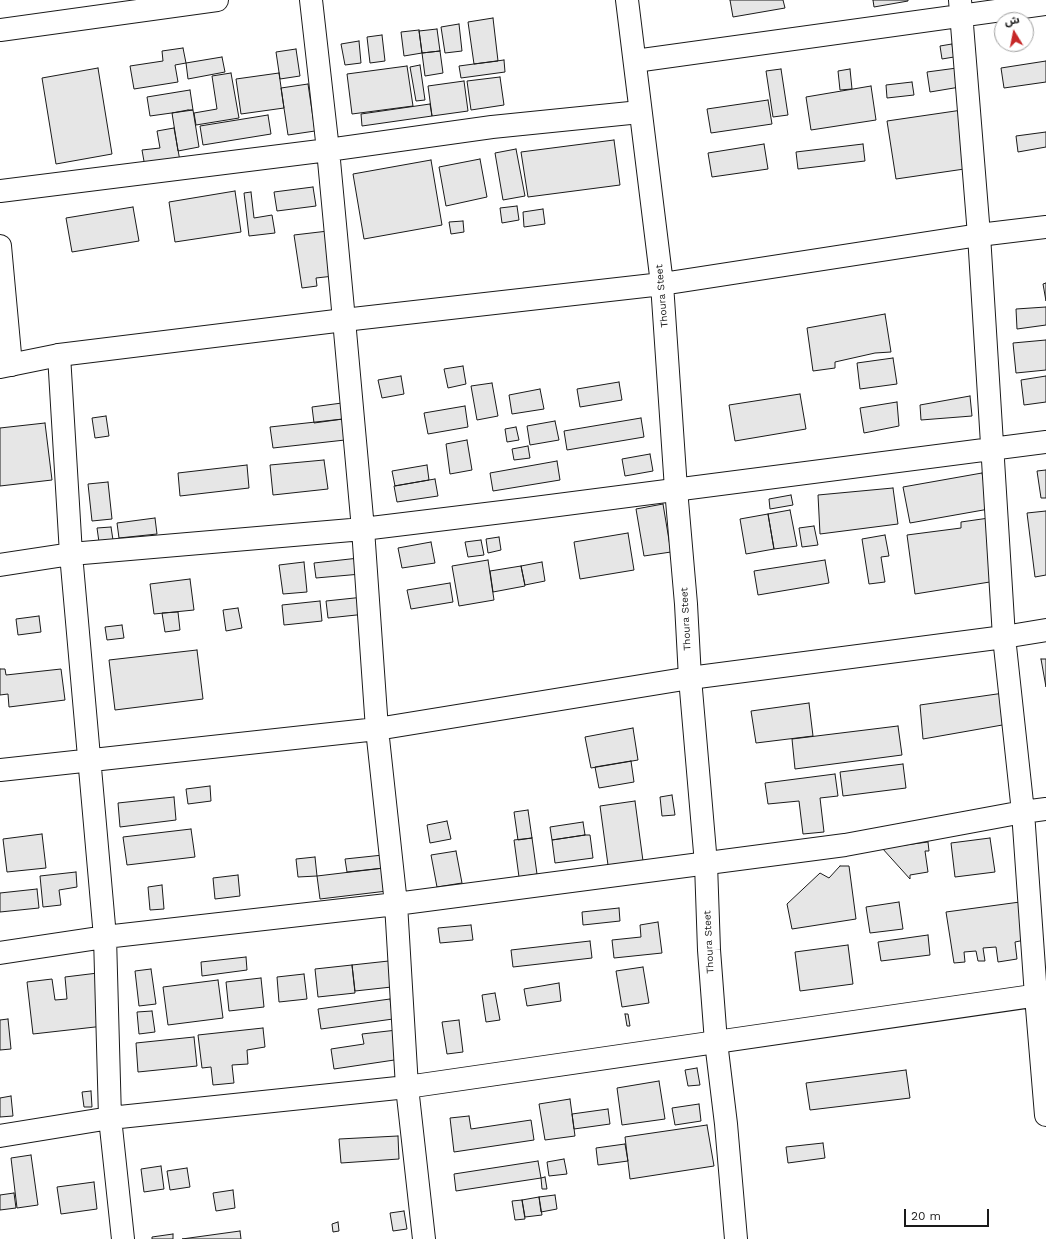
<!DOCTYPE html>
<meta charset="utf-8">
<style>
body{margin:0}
#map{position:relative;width:1046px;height:1239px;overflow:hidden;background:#fff;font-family:"Work Sans","Noto Sans Arabic",sans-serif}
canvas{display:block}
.north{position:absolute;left:994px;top:12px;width:40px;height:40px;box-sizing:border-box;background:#fff;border:1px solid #a3a3a3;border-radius:50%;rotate:350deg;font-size:11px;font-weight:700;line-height:16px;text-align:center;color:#1a1a1a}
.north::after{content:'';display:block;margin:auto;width:14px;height:18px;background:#c62828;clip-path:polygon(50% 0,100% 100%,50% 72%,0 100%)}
.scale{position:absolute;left:904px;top:1209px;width:85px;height:18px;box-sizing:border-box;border:2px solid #1a1a1a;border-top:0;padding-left:5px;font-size:12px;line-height:14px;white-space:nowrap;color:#1a1a1a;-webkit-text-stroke:3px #fff;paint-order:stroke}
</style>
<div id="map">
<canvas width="1046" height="1239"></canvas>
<div class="north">ش</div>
<div class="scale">20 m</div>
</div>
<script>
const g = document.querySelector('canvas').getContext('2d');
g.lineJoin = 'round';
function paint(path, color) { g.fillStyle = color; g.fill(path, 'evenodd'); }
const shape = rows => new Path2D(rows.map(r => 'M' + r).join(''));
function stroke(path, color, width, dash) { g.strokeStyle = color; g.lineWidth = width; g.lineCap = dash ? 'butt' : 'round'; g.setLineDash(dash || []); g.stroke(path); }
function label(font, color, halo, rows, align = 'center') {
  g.font = font + ' "Work Sans",sans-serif'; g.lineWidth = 3; g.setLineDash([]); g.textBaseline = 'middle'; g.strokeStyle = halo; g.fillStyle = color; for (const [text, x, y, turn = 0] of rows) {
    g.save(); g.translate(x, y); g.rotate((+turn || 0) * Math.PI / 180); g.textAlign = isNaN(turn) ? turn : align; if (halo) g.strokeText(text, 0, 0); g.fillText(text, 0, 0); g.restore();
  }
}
const building = shape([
 [730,0,783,0,785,8,733,17,730,0],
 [873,0,908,0,908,1,874,7,873,0],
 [493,18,498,61,474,64,468,22,493,18],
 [459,24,462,51,445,53,441,27,459,24],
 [437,29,440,51,422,53,419,31,437,29],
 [419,30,422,53,404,56,401,32,419,30],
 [382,35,385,61,370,63,367,37,382,35],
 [359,41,361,63,345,65,341,44,359,41],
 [952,44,954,57,942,59,940,46,952,44],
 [183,48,186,63,175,65,178,82,134,89,130,66,163,61,162,51,183,48],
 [296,49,300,76,280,79,276,52,296,49],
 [440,51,443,73,425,76,422,53,440,51],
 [222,57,225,72,188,79,186,63,222,57],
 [504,60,505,72,461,78,459,66,504,60],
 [1046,61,1046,82,1004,88,1001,68,1046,61],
 [420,65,425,100,416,101,410,67,420,65],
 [407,66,413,106,352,114,347,74,407,66],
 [98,68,112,154,56,164,42,78,98,68],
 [957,68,960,87,930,92,927,72,957,68],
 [781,69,788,115,773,117,766,71,781,69],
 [850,69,852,89,840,90,838,71,850,69],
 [231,73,239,118,196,125,194,113,217,109,212,76,231,73],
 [279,73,284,108,241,114,236,79,279,73],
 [500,77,504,105,471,110,467,81,500,77],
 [464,81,468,111,432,116,428,86,464,81],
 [912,82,914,95,887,98,886,85,912,82],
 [308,84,315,131,288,135,281,88,308,84],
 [871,86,876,120,811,130,806,97,871,86],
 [190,90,193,110,150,116,147,97,190,90],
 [768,100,772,124,711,133,707,109,768,100],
 [430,104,432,116,362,126,361,114,430,104],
 [969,109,978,167,896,179,887,121,969,109],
 [188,110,193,110,199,147,178,151,172,113,188,110],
 [268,115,271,134,203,145,200,126,268,115],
 [174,128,180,161,145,167,142,150,160,148,157,131,174,128],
 [1046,132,1046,147,1018,152,1016,136,1046,132],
 [614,140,620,185,528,197,521,152,614,140],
 [764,144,768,169,712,177,708,153,764,144],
 [863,144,865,161,798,169,796,152,863,144],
 [516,149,525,196,503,200,495,153,516,149],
 [480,159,487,197,446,206,439,167,480,159],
 [431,160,442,225,364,239,353,174,431,160],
 [313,187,316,206,277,211,274,192,313,187],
 [235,191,241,232,175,242,169,202,235,191],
 [251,192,254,218,272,215,275,233,249,236,244,193,251,192],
 [517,206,519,220,502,223,500,208,517,206],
 [133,207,139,241,72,252,66,218,133,207],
 [543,209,545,224,524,227,523,212,543,209],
 [463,221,464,232,451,234,449,222,463,221],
 [328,231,334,276,316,278,317,286,302,288,294,235,328,231],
 [1046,283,1046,301,1043,284,1046,283],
 [1046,307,1046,325,1017,329,1016,309,1046,307],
 [885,314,891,352,875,353,835,362,835,368,813,371,807,328,885,314],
 [1046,340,1046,370,1016,373,1013,343,1046,340],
 [893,358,897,384,860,389,857,363,893,358],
 [463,366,466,384,448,388,444,369,463,366],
 [401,376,404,394,382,398,378,380,401,376],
 [1046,376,1046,402,1024,405,1021,380,1046,376],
 [619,382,622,400,580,407,577,389,619,382],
 [492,383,498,416,477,420,471,386,492,383],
 [540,389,544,409,512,414,509,395,540,389],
 [800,394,806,429,735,441,729,405,800,394],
 [970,396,972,416,921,420,920,405,970,396],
 [897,402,899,426,864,433,860,408,897,402],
 [342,403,343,419,314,423,312,407,342,403],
 [465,406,468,427,428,434,424,413,465,406],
 [106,416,109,436,95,438,92,418,106,416],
 [641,418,644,437,567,450,564,431,641,418],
 [343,419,345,440,273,448,270,427,343,419],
 [555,421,559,440,530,445,527,426,555,421],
 [45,423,52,480,0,486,0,428,45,423],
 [516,427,519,440,507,442,505,429,516,427],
 [467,440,472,470,450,474,446,444,467,440],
 [528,446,530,458,514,460,512,449,528,446],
 [650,454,653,471,625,476,622,459,650,454],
 [324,460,328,489,273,495,270,465,324,460],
 [557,461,560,480,493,491,490,473,557,461],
 [247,465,249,488,180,496,178,473,247,465],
 [427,465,429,480,395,486,392,471,427,465],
 [1046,470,1046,498,1041,498,1037,471,1046,470],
 [982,473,989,509,910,523,903,487,982,473],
 [435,479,438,496,397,502,394,486,435,479],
 [108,482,112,519,92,521,88,484,108,482],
 [893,488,898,524,820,534,818,495,893,488],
 [791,495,793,505,770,509,769,499,791,495],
 [663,504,671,552,644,556,636,509,663,504],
 [790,510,797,546,774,549,768,514,790,510],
 [1046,511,1046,575,1035,577,1027,513,1046,511],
 [768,514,774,549,746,554,740,519,768,514],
 [155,518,157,534,119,538,117,523,155,518],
 [989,518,996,581,915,594,907,535,961,528,961,522,989,518],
 [814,526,818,545,802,547,799,528,814,526],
 [111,527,113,540,99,542,97,528,111,527],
 [628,533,634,570,580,579,574,542,628,533],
 [885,535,889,556,881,557,885,582,869,584,862,539,885,535],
 [499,537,501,550,488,553,486,539,499,537],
 [481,540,484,555,468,557,465,542,481,540],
 [431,542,435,563,402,568,398,548,431,542],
 [359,558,361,574,316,578,314,563,359,558],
 [488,560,494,600,459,606,452,566,488,560],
 [825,560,829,583,758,595,754,571,825,560],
 [304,562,307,592,283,594,279,565,304,562],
 [542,562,545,581,525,585,521,566,542,562],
 [521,566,525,586,493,592,490,571,521,566],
 [190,579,194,610,154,614,150,584,190,579],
 [450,583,453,602,411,609,407,590,450,583],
 [364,597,366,614,328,618,326,601,364,597],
 [320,601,322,621,284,625,282,605,320,601],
 [238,608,242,628,226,631,223,610,238,608],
 [178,612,180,630,165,632,162,613,178,612],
 [39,616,41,632,18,635,16,619,39,616],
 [122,625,124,638,107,640,105,627,122,625],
 [197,650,203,699,115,710,109,660,197,650],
 [1041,659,1046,659,1046,687,1041,659],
 [0,669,5,669,6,675,61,669,65,700,9,707,8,694,0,695,0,669],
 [1004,693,1008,724,923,739,920,705,1004,693],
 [809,703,813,736,756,743,751,711,809,703],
 [898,726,902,755,795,769,792,739,898,726],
 [633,728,638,760,591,768,585,737,633,728],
 [631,761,634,782,599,788,595,767,631,761],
 [903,764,906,788,843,796,840,772,903,764],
 [835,774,838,796,820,798,824,832,803,834,799,801,768,804,765,783,835,774],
 [210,786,211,801,188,804,186,789,210,786],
 [672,795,675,815,662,816,660,797,672,795],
 [174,797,176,820,120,827,118,803,174,797],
 [635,801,643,861,608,865,600,806,635,801],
 [528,810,532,838,518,840,514,812,528,810],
 [447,821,451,839,430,843,427,825,447,821],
 [583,822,585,835,552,840,550,827,583,822],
 [191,829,195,857,127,865,123,837,191,829],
 [42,834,46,868,7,872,3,839,42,834],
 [585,835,590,835,593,858,555,863,552,840,585,835],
 [532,838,537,874,519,877,514,840,532,838],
 [990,838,995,872,955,877,951,843,990,838],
 [928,842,929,851,925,851,928,872,910,875,910,879,882,848,928,842],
 [456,851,462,883,437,887,431,855,456,851],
 [383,855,384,868,347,872,345,859,383,855],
 [315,857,317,876,298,877,296,859,315,857],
 [840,866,849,866,856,919,792,929,787,904,820,873,829,878,840,866],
 [384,868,387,891,320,899,317,876,384,868],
 [76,872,77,887,59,890,61,905,43,907,40,876,76,872],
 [238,875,240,896,215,899,213,878,238,875],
 [162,885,164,909,150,910,148,887,162,885],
 [37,889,39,908,0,912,0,893,37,889],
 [899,902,903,929,870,933,866,907,899,902],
 [1020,902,1025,940,1015,942,1017,959,998,962,996,947,983,948,985,961,978,961,976,951,964,952,965,962,954,963,946,912,1020,902],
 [619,908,620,921,583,925,582,912,619,908],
 [658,922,662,953,614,958,612,940,641,937,640,925,658,922],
 [471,925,473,940,440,943,438,928,471,925],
 [928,935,930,955,881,961,878,942,928,935],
 [590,941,592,958,513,967,511,950,590,941],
 [848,945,853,984,800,991,795,952,848,945],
 [246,957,247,970,202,976,201,962,246,957],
 [407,959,410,985,355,991,352,965,407,959],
 [352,965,355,993,318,997,315,969,352,965],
 [643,967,649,1003,622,1007,616,971,643,967],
 [151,969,156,1004,139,1006,135,971,151,969],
 [98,973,104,1026,33,1034,27,982,52,979,55,1000,67,999,65,977,98,973],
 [304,974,307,999,279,1002,277,977,304,974],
 [261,978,264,1007,229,1011,226,982,261,978],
 [218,980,223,1018,168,1025,163,987,218,980],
 [559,983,561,1001,527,1006,524,989,559,983],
 [495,993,500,1020,486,1022,482,995,495,993],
 [390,999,393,1019,321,1029,318,1009,390,999],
 [152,1011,155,1032,139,1034,137,1012,152,1011],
 [625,1014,628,1014,630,1026,627,1026,625,1014],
 [8,1019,11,1049,0,1050,0,1020,8,1019],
 [459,1020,463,1052,447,1054,442,1022,459,1020],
 [263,1028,265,1047,247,1050,248,1064,232,1065,234,1083,213,1085,211,1067,202,1068,198,1035,263,1028],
 [397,1030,401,1059,334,1069,331,1049,364,1044,362,1034,397,1030],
 [194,1037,197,1066,138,1072,136,1043,194,1037],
 [697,1068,700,1085,688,1086,685,1070,697,1068],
 [906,1070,910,1098,810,1110,806,1083,906,1070],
 [659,1081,665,1119,622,1125,617,1088,659,1081],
 [91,1091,92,1107,84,1107,82,1092,91,1091],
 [11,1096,13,1116,0,1117,0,1098,11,1096],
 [570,1099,575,1136,545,1140,539,1104,570,1099],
 [699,1104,701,1121,675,1125,672,1108,699,1104],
 [608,1109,610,1124,574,1129,572,1114,608,1109],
 [469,1116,471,1129,531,1120,534,1140,454,1152,450,1118,469,1116],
 [707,1125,714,1166,630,1179,625,1137,707,1125],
 [398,1136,399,1159,341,1163,339,1139,398,1136],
 [823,1143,825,1158,788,1163,786,1147,823,1143],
 [625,1144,628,1161,598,1165,596,1148,625,1144],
 [31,1155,38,1205,17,1208,11,1158,31,1155],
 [564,1159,567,1174,549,1176,547,1162,564,1159],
 [538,1161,541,1178,456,1191,454,1174,538,1161],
 [161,1166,164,1189,144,1192,141,1169,161,1166],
 [187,1168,190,1187,170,1190,167,1171,187,1168],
 [545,1177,547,1189,542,1189,541,1178,545,1177],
 [94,1182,97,1209,61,1214,57,1187,94,1182],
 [233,1190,235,1208,216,1211,213,1193,233,1190],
 [14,1193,16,1208,0,1210,0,1195,14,1193],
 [555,1195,557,1209,541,1212,539,1197,555,1195],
 [539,1197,542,1215,525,1217,522,1200,539,1197],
 [522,1200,525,1219,515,1220,512,1201,522,1200],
 [404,1211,407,1229,393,1231,390,1213,404,1211],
 [338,1222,339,1231,333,1232,332,1224,338,1222],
 [240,1231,241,1239,182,1239,240,1231],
 [173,1234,173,1239,152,1239,152,1237,173,1234]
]);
paint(building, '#e6e6e6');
stroke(building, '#1a1a1a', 1);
const street = shape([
 [311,0,328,150,344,320,363,529,377,729,396,904,407,1087,424,1239],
 [960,0,979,235,1004,637,1023,812,1036,996,1046,1115],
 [0,30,217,0],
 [635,61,1046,4],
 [0,191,328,150,492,127,640,112],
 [0,246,11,365],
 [59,355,71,554,105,937,110,1118,123,1239],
 [0,565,71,554,363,529,527,509,1046,442],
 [0,770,377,729,690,678,1004,637,1046,630],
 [0,953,105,937,396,904,845,845,1023,812,1046,809],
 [0,1136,110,1118,407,1087,1046,994]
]);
const secondary = shape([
 [627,0,662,284,676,489,686,604,690,678,706,864,709,950,716,1042,726,1124,736,1239],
 [0,367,59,355,344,320,662,284,979,235,1046,227]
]);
stroke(street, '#1a1a1a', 24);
stroke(secondary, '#1a1a1a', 24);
stroke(street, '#fff', 22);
stroke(secondary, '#fff', 22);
label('10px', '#1a1a1a', '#fff', [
 ["Thoura Steet",662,296,-95],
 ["Thoura Steet",686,619,-93],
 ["Thoura Steet",709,942,-93]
]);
</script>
